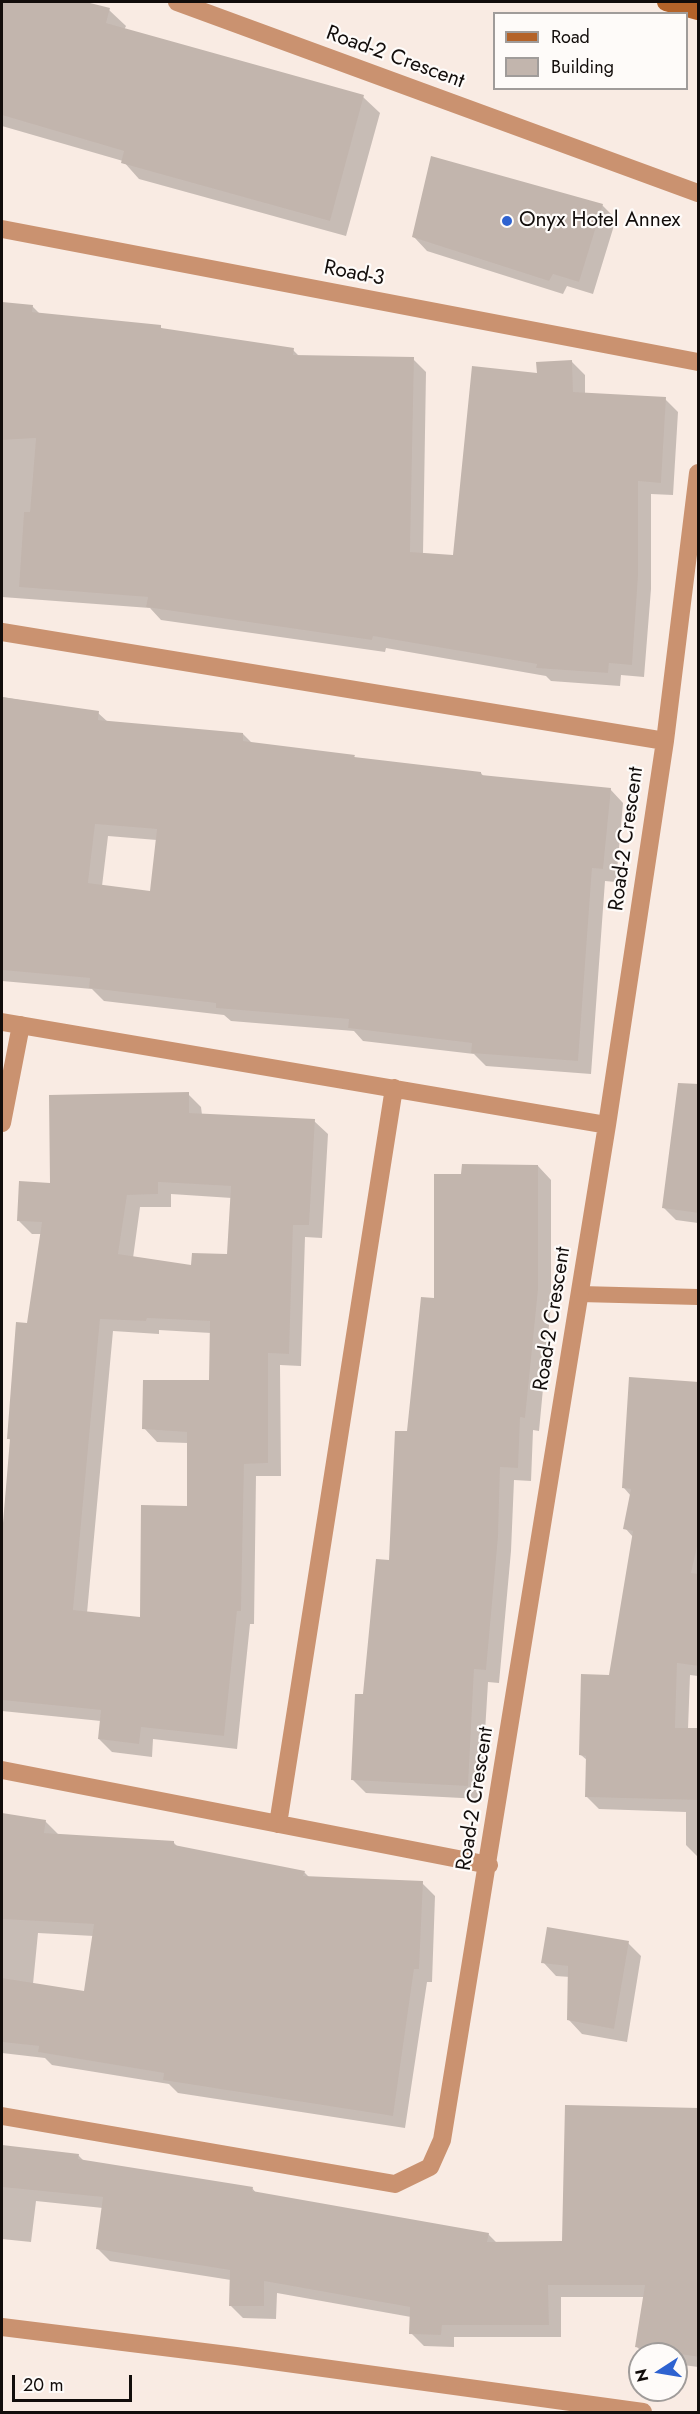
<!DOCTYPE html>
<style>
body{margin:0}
#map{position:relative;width:700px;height:2414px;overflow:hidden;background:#f9ebe3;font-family:Jost,sans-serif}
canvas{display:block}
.frame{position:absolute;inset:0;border:3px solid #120d0b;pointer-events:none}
.legend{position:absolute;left:493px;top:12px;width:195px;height:78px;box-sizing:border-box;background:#fefbf9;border:2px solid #a09c9a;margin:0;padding:8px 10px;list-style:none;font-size:18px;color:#120d0b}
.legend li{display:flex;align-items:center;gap:12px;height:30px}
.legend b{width:30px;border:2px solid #a09c9a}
.north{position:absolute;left:628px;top:2342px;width:60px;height:60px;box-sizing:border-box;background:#fefbf9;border:2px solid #a09c9a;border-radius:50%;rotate:258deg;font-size:16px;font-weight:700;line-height:24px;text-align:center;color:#120d0b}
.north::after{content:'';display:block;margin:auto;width:21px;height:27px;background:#2e62d0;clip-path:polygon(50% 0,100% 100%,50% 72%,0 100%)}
.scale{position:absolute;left:12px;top:2375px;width:120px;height:27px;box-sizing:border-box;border:3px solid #120d0b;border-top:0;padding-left:8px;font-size:18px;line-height:21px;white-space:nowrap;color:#120d0b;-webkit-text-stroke:4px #fefbf9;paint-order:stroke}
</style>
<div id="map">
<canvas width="700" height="2414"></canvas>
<div class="frame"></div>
<ul class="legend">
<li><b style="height:8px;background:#b46329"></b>Road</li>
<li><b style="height:16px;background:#c2b5ad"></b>Building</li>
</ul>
<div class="north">N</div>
<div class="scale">20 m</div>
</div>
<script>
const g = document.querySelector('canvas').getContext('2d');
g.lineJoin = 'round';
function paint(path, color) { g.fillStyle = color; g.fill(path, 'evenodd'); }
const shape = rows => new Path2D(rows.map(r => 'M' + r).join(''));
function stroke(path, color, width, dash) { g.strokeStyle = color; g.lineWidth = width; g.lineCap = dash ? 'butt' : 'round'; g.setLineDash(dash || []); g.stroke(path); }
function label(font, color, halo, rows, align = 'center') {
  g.font = font + ' Jost,sans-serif'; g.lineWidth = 4.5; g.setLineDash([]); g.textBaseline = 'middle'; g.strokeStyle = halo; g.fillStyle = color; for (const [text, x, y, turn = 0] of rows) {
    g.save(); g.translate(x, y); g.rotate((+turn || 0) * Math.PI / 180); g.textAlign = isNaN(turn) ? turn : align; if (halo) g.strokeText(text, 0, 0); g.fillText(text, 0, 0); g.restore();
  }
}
paint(shape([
 [2,2,81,2,109,10,126,26,124,30,363,97,380,113,346,236,139,179,123,161,2,126],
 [602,205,616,219,593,294,567,286,563,294,427,251,414,237],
 [2,303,32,306,40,314,160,327,164,330,293,350,300,357,413,359,426,372,423,554,455,556,538,375,572,362,585,375,585,394,665,399,678,412,673,495,651,494,651,589,644,677,621,675,620,686,551,681,546,676,386,648,385,652,161,620,150,608,2,597],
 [2,697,98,713,108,722,243,734,252,743,354,756,356,759,481,773,484,777,610,789,623,803,616,882,605,881,591,1074,486,1066,474,1054,363,1041,354,1031,231,1021,224,1015,104,1001,92,989,2,981],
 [108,836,157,840,151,892,102,886],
 [188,1094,201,1107,202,1115,314,1121,328,1134,322,1238,305,1237,301,1366,280,1365,281,1476,256,1476,254,1624,250,1624,237,1749,153,1739,152,1757,112,1752,99,1739,101,1721,2,1711,2,1551,12,1441,9,1439,42,1234,32,1234,19,1221,52,1184],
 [171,1194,232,1198,228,1256,193,1267,133,1258,140,1207,171,1207],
 [159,1330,211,1333,210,1382,144,1428,157,1442,188,1443,188,1508,141,1618,87,1613,113,1331,159,1334],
 [698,1105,698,1223,676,1220,663,1207],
 [538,1166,551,1180,551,1304,539,1431,533,1430,531,1481,514,1480,511,1551,499,1683,488,1682,481,1799,366,1793,352,1779,365,1696,390,1562,409,1433,463,1176],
 [698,1383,698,1676,690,1675,688,1729,698,1730,698,1857,686,1845,686,1812,599,1809,586,1796,588,1761,581,1755,610,1677,633,1537,625,1528,631,1496,624,1488],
 [2,1816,45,1821,59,1835,174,1843,179,1848,304,1872,310,1878,422,1883,435,1896,432,1982,427,1982,405,2128,178,2093,169,2084,52,2065,45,2058,2,2053],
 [38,1933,94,1936,86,1993,33,1984],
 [628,1943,641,1956,627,2042,582,2034,569,2020,570,1977,556,1976,543,1962],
 [698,2110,698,2367,676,2364,676,2354,644,2354,637,2347,644,2297,561,2297,561,2337,454,2337,454,2347,424,2346,411,2333,411,2317,277,2293,276,2319,243,2318,230,2305,231,2280,110,2261,97,2248,103,2208,36,2201,31,2242,2,2239,2,2147,78,2155,85,2162,252,2188,257,2194,488,2234,497,2243,564,2243]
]), '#0003');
paint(shape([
 [2,2,86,2,110,8,106,23,364,95,330,221,121,163,124,151,2,115],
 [431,156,603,204,579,282,553,274,549,281,412,237],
 [2,302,33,305,32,312,161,325,161,328,294,348,293,355,414,357,410,552,453,555,472,366,537,373,536,362,572,360,573,392,666,397,661,483,638,481,638,576,632,665,609,663,608,673,536,668,537,664,373,636,372,640,146,607,148,597,19,587,24,512,30,512,36,438,2,440],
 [2,697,99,711,98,720,243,733,243,741,355,755,354,757,481,772,481,775,611,788,603,869,592,868,578,1061,471,1053,472,1043,348,1028,349,1019,216,1008,216,1003,89,988,90,978,2,970],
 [95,824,157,829,150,891,88,883],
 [678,1083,699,1084,699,1213,662,1208],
 [189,1092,189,1113,315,1119,309,1225,293,1225,289,1354,268,1353,268,1463,244,1464,241,1611,237,1611,224,1736,141,1727,139,1744,98,1739,101,1710,2,1700,2,1535,10,1439,7,1439,16,1322,27,1323,42,1222,17,1221,19,1181,50,1183,49,1095],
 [158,1182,231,1186,227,1254,192,1253,191,1265,118,1254,127,1195,158,1194],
 [147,1318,210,1321,209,1380,143,1380,142,1429,187,1432,187,1506,141,1505,140,1617,73,1610,100,1319,146,1321],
 [462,1164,538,1165,538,1290,525,1418,520,1417,518,1468,500,1467,498,1537,486,1670,474,1669,468,1786,351,1780,355,1694,363,1694,376,1559,389,1560,395,1431,407,1431,421,1297,434,1298,434,1174,461,1174],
 [629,1377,699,1382,699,1538,691,1573,699,1574,699,1666,677,1663,675,1728,699,1728,699,1800,585,1797,586,1756,579,1755,581,1674,609,1675,633,1531,623,1529,631,1489,622,1488],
 [2,1813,46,1820,44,1833,174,1841,174,1845,305,1871,303,1876,423,1881,419,1969,414,1969,393,2116,163,2080,164,2073,38,2052,39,2046,2,2042,2,1978,84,1991,94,1924,2,1919],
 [547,1927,629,1941,614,2029,567,2020,568,1966,541,1963],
 [565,2105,699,2108,699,2357,635,2347,645,2285,548,2285,549,2325,442,2325,441,2335,409,2334,410,2307,264,2281,264,2306,229,2306,230,2270,96,2249,103,2197,2,2187,2,2145,79,2154,78,2159,253,2187,252,2191,489,2233,487,2242,562,2241]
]), '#c2b5ad');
stroke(shape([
 [580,1294,698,1297]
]), '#ca9270', 16);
stroke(shape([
 [177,2,698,193],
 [2,229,698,362],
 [2,632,665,741],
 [2,1022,607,1125],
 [2,1123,21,1025],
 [2,1770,489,1865],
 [278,1824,394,1088],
 [2,2116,395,2184,430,2167,442,2140,607,1125,665,741,698,473],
 [2,2327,236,2356,643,2412]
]), '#ca9270', 18);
stroke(shape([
 [666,2,698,11]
]), '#b46329', 18);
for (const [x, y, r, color] of [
 [507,221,6,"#2e62d0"]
]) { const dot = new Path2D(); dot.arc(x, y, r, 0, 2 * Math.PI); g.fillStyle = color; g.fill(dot); stroke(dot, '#fefbf9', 2); }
label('21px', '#120d0b', '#fefbf9', [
 ["Road-2 Crescent",395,58,20],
 ["Road-3",354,274,11],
 ["Road-2 Crescent",627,839,-82],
 ["Road-2 Crescent",553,1319,-81],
 ["Road-2 Crescent",476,1799,-81]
]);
label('21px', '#120d0b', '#fefbf9', [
 ["Onyx Hotel Annex",519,221]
], 'left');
</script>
